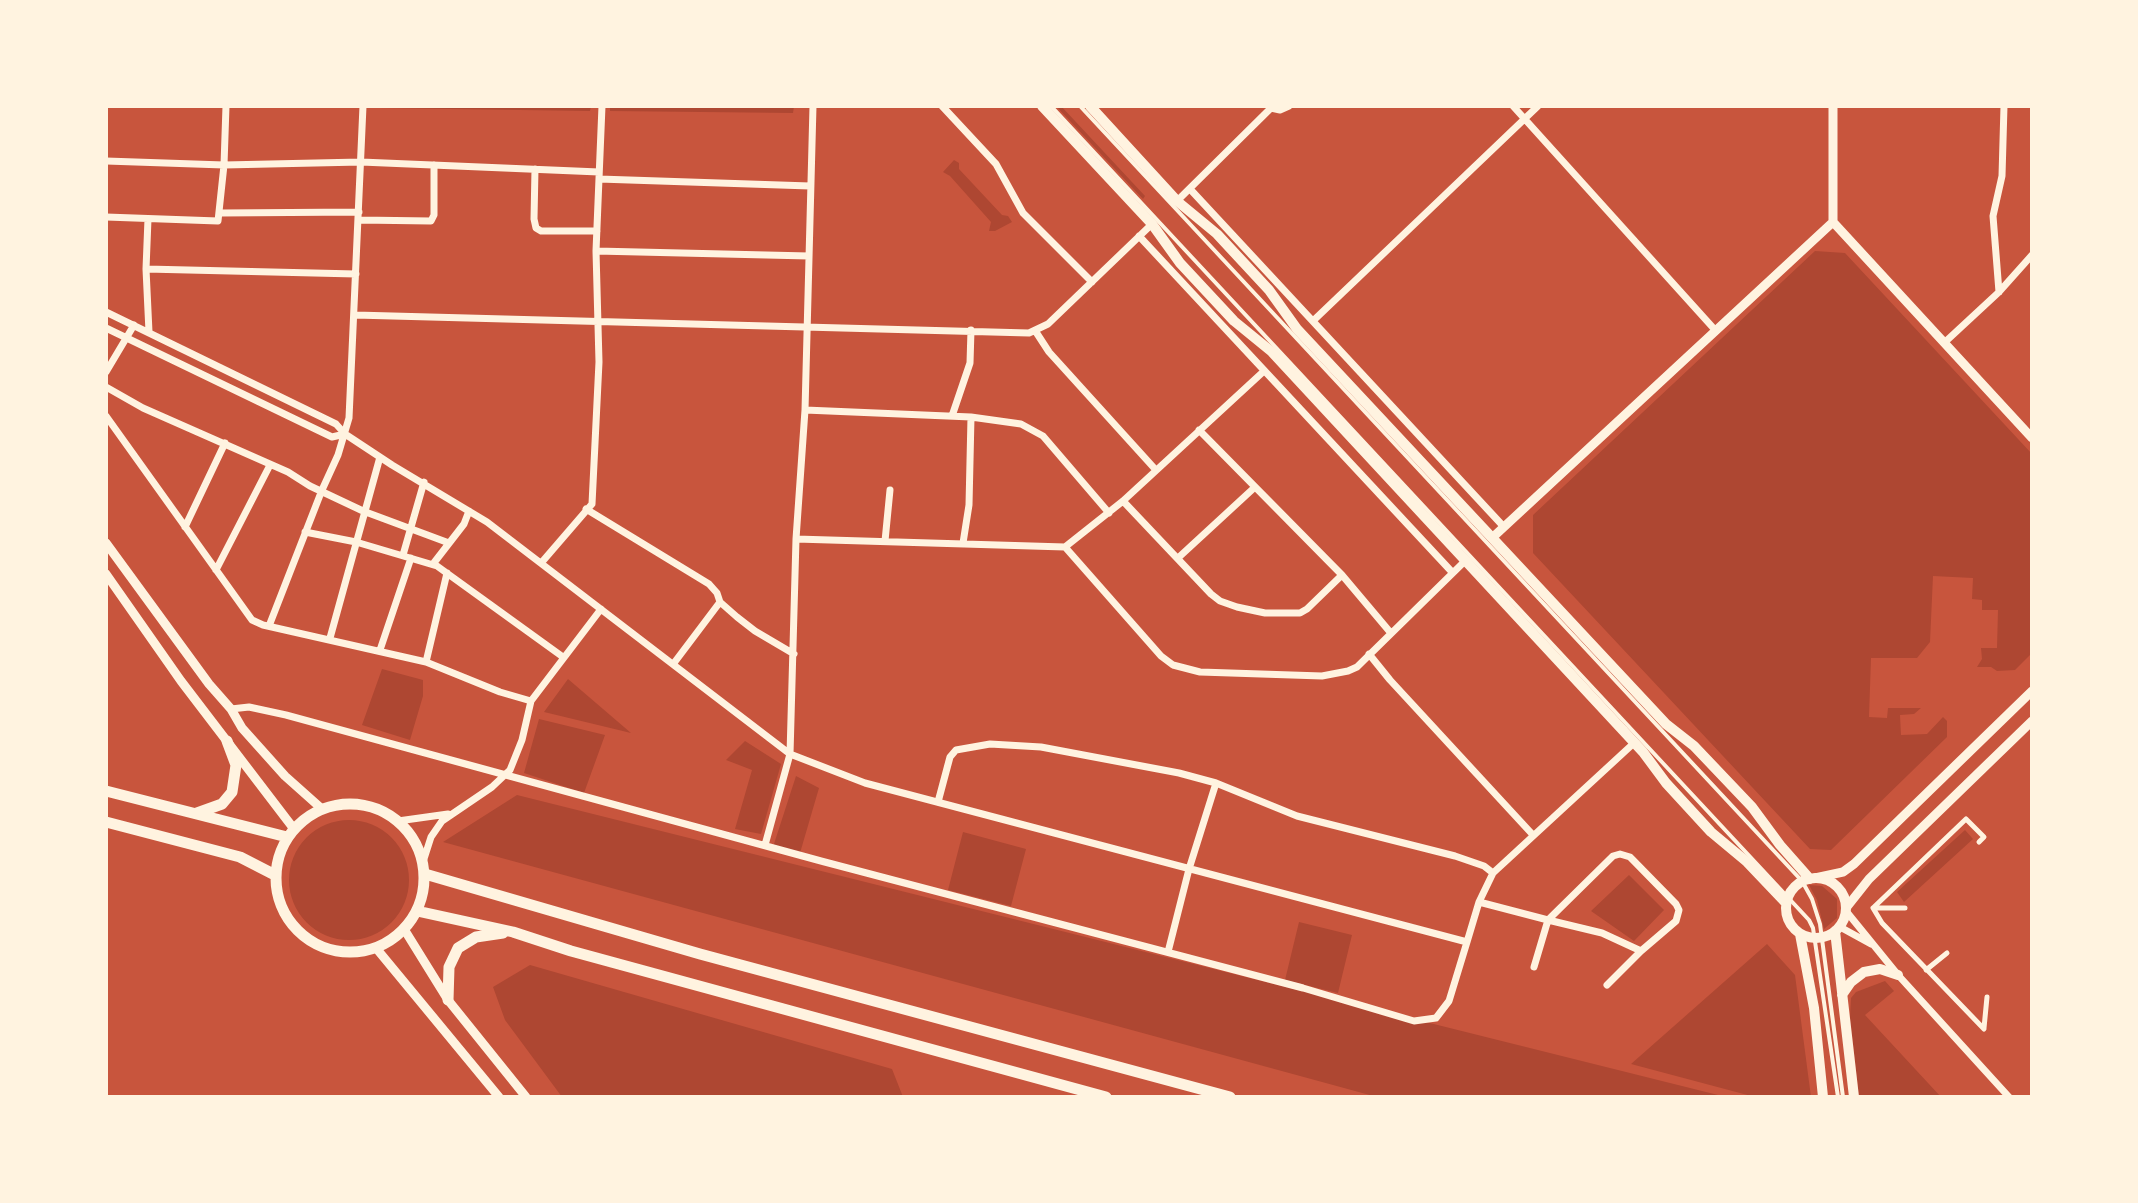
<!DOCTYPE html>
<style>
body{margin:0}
#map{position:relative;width:2138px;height:1203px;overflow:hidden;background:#c8553d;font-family:Commissioner,sans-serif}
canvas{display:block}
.frame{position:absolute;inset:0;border:108px solid #fff3e0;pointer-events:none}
</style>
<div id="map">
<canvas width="2138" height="1203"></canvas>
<div class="frame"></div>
</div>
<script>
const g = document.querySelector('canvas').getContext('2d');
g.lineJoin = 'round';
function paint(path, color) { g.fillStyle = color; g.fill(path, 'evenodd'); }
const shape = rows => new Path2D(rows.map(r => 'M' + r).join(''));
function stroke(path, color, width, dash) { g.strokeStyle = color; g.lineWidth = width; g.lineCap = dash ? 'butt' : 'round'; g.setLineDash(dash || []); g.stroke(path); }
paint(shape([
 [379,106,591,106,590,111,380,108],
 [610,106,794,106,793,113,610,111],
 [1056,106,1061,106,1145,196,1143,199],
 [954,160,959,163,959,169,1002,215,1008,216,1012,222,995,231,989,231,991,222,950,176,943,172],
 [1815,251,1845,253,2032,454,2032,653,2015,670,1997,671,1991,667,1977,667,1982,659,1981,648,1997,648,1998,610,1982,610,1982,600,1972,599,1973,578,1933,576,1930,642,1917,658,1871,658,1869,717,1887,718,1888,708,1921,708,1914,714,1900,715,1901,735,1927,734,1943,717,1947,721,1947,737,1831,850,1810,849,1533,553,1533,515],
 [382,669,423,680,423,696,410,740,362,725],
 [568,679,631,733,544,712],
 [539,719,605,735,584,793,524,773],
 [745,741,781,764,761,834,735,829,752,770,726,760],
 [796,776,819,788,800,853,773,847],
 [517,795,1726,1097,1377,1097,443,842],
 '289 880a60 60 0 1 1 120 0a60 60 0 1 1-120 0Z',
 [1965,830,1973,839,1904,902,1897,892],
 [963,832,1026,849,1011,906,948,890],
 [1629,875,1664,910,1634,941,1591,911],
 [1809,885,1822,886,1837,899,1837,918,1824,929,1817,900],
 [1299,922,1352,935,1338,993,1285,980],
 [1767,944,1795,975,1811,1097,1755,1097,1631,1064],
 [530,965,892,1069,903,1097,562,1097,505,1020,493,987],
 [1885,981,1894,991,1865,1015,1941,1097,1859,1097,1850,1017,1851,998,1856,992]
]), '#ae4732');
stroke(shape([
 [1051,106,1809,920,1813,928,1838,1097],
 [1080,106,1802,881,1812,899,1820,924,1843,1097]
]), '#fff3e0', 4);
stroke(shape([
 [1873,908,1882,923,1984,1029],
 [1873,908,1966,819,1984,837,1979,842],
 [1874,908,1905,908],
 [1926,970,1947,953],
 [1984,1028,1987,997]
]), '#fff3e0', 5);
stroke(shape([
 [942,106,996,164,1023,213,1092,282],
 [1513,106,1716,331],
 [106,161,224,165,361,162,599,172],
 [535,169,534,219,536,228,541,231,597,231],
 [599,179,810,186],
 [1190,189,1504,527],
 [1177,201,1271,108,1280,110,1289,106],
 [221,213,359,212],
 [106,217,218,221,224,165,226,106],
 [148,219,146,269,149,332],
 [359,220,431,221,434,215,434,165],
 [1139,236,1452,572],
 [596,251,809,256],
 [146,269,356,274],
 [1999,292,1993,216,2002,176,2004,106],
 [106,312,336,424,345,434,392,465,487,522,790,754,865,783,1467,942,1479,902,1493,873,1634,743],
 [355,315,1029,333,1048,324,1152,224],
 [1314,320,1538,106],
 [106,328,332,437,345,434],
 [1036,332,1049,352,1155,469],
 [1944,343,1999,292,2032,255],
 [106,372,134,325],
 [106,387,143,408,288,472,310,486,363,511,449,543],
 [805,410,971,417,1021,424,1043,436,1109,513],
 [106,416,252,620,263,625,426,662,500,692,531,701],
 [952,416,970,363,971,330],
 [1199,430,1342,575,1390,632],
 [1123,501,1211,594,1220,601,1237,607,1265,613,1300,613,1307,609,1342,575],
 [586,509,709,584,717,593,720,602,737,617,755,631,794,654],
 [185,527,225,443],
 [305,532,356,542,437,566,563,657],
 [796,539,1065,547,1123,501,1264,371],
 [885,541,890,490],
 [963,543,969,505,971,417],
 [1065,547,1161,656,1173,665,1200,672,1322,676,1348,671,1357,667,1465,561],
 [403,555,424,482],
 [1178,558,1255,487],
 [542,562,592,504,599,362,596,251,602,106],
 [433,564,464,524,469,511],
 [216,570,270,465],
 [269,626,322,490,338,455,349,418,363,106],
 [330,638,380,457],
 [380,650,411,558],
 [1369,654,1390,680,1533,835],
 [426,662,447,573],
 [674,663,720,602],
 [231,709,249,707,286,715,821,861,1303,988,1414,1021,1436,1018,1449,1001,1467,942],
 [938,802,950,757,956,750,990,744,1041,747,1179,773,1216,783,1297,816,1455,856,1484,866,1493,873],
 [398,821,448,814],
 [765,845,790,754,796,539,805,410,813,106],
 [423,862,431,837,442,821,492,787,510,770,522,740,531,701,601,609],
 [1479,902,1548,920,1602,933,1641,951,1676,921,1679,910,1676,904,1630,857,1620,854,1613,856,1548,920,1534,967],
 [1846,911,1898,975,2009,1097],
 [1840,927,1871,944],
 [1168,952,1189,869,1216,783],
 [1607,985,1641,951]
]), '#fff3e0', 7);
stroke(shape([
 [1833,106,1833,222,2032,438],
 [1492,538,1833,222],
 [106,543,209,684,231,709,242,728,285,776,322,809],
 [106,574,181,681,294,829],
 [1815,878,1843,872,1854,864,2032,691],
 [1846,908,1869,879,2032,721],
 [404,929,448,1000,526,1097],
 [376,948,499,1097]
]), '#fff3e0', 9);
stroke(shape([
 [1042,106,1152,224,1180,263,1234,321,1272,352,1643,752,1666,783,1711,832,1747,862,1786,903],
 [1090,106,1177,201,1217,234,1269,290,1297,329,1666,724,1694,746,1752,807,1780,845,1810,879],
 '1786 908a30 30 0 1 1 60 0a30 30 0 1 1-60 0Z',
 [1835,931,1854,1097],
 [1800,934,1814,1008,1823,1097],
 [1842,995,1851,982,1864,972,1880,969,1898,975]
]), '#fff3e0', 10);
stroke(shape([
 [106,791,287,837],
 '276 878a74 74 0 1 1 148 0a74 74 0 1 1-148 0Z',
 [197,813,222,804,232,792,236,765,227,741],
 [106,822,240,857,275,875],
 [425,874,700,954,1230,1097],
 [417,911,513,932,571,951,1106,1097],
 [448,1000,449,967,458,948,476,937,503,933]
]), '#fff3e0', 11);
</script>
